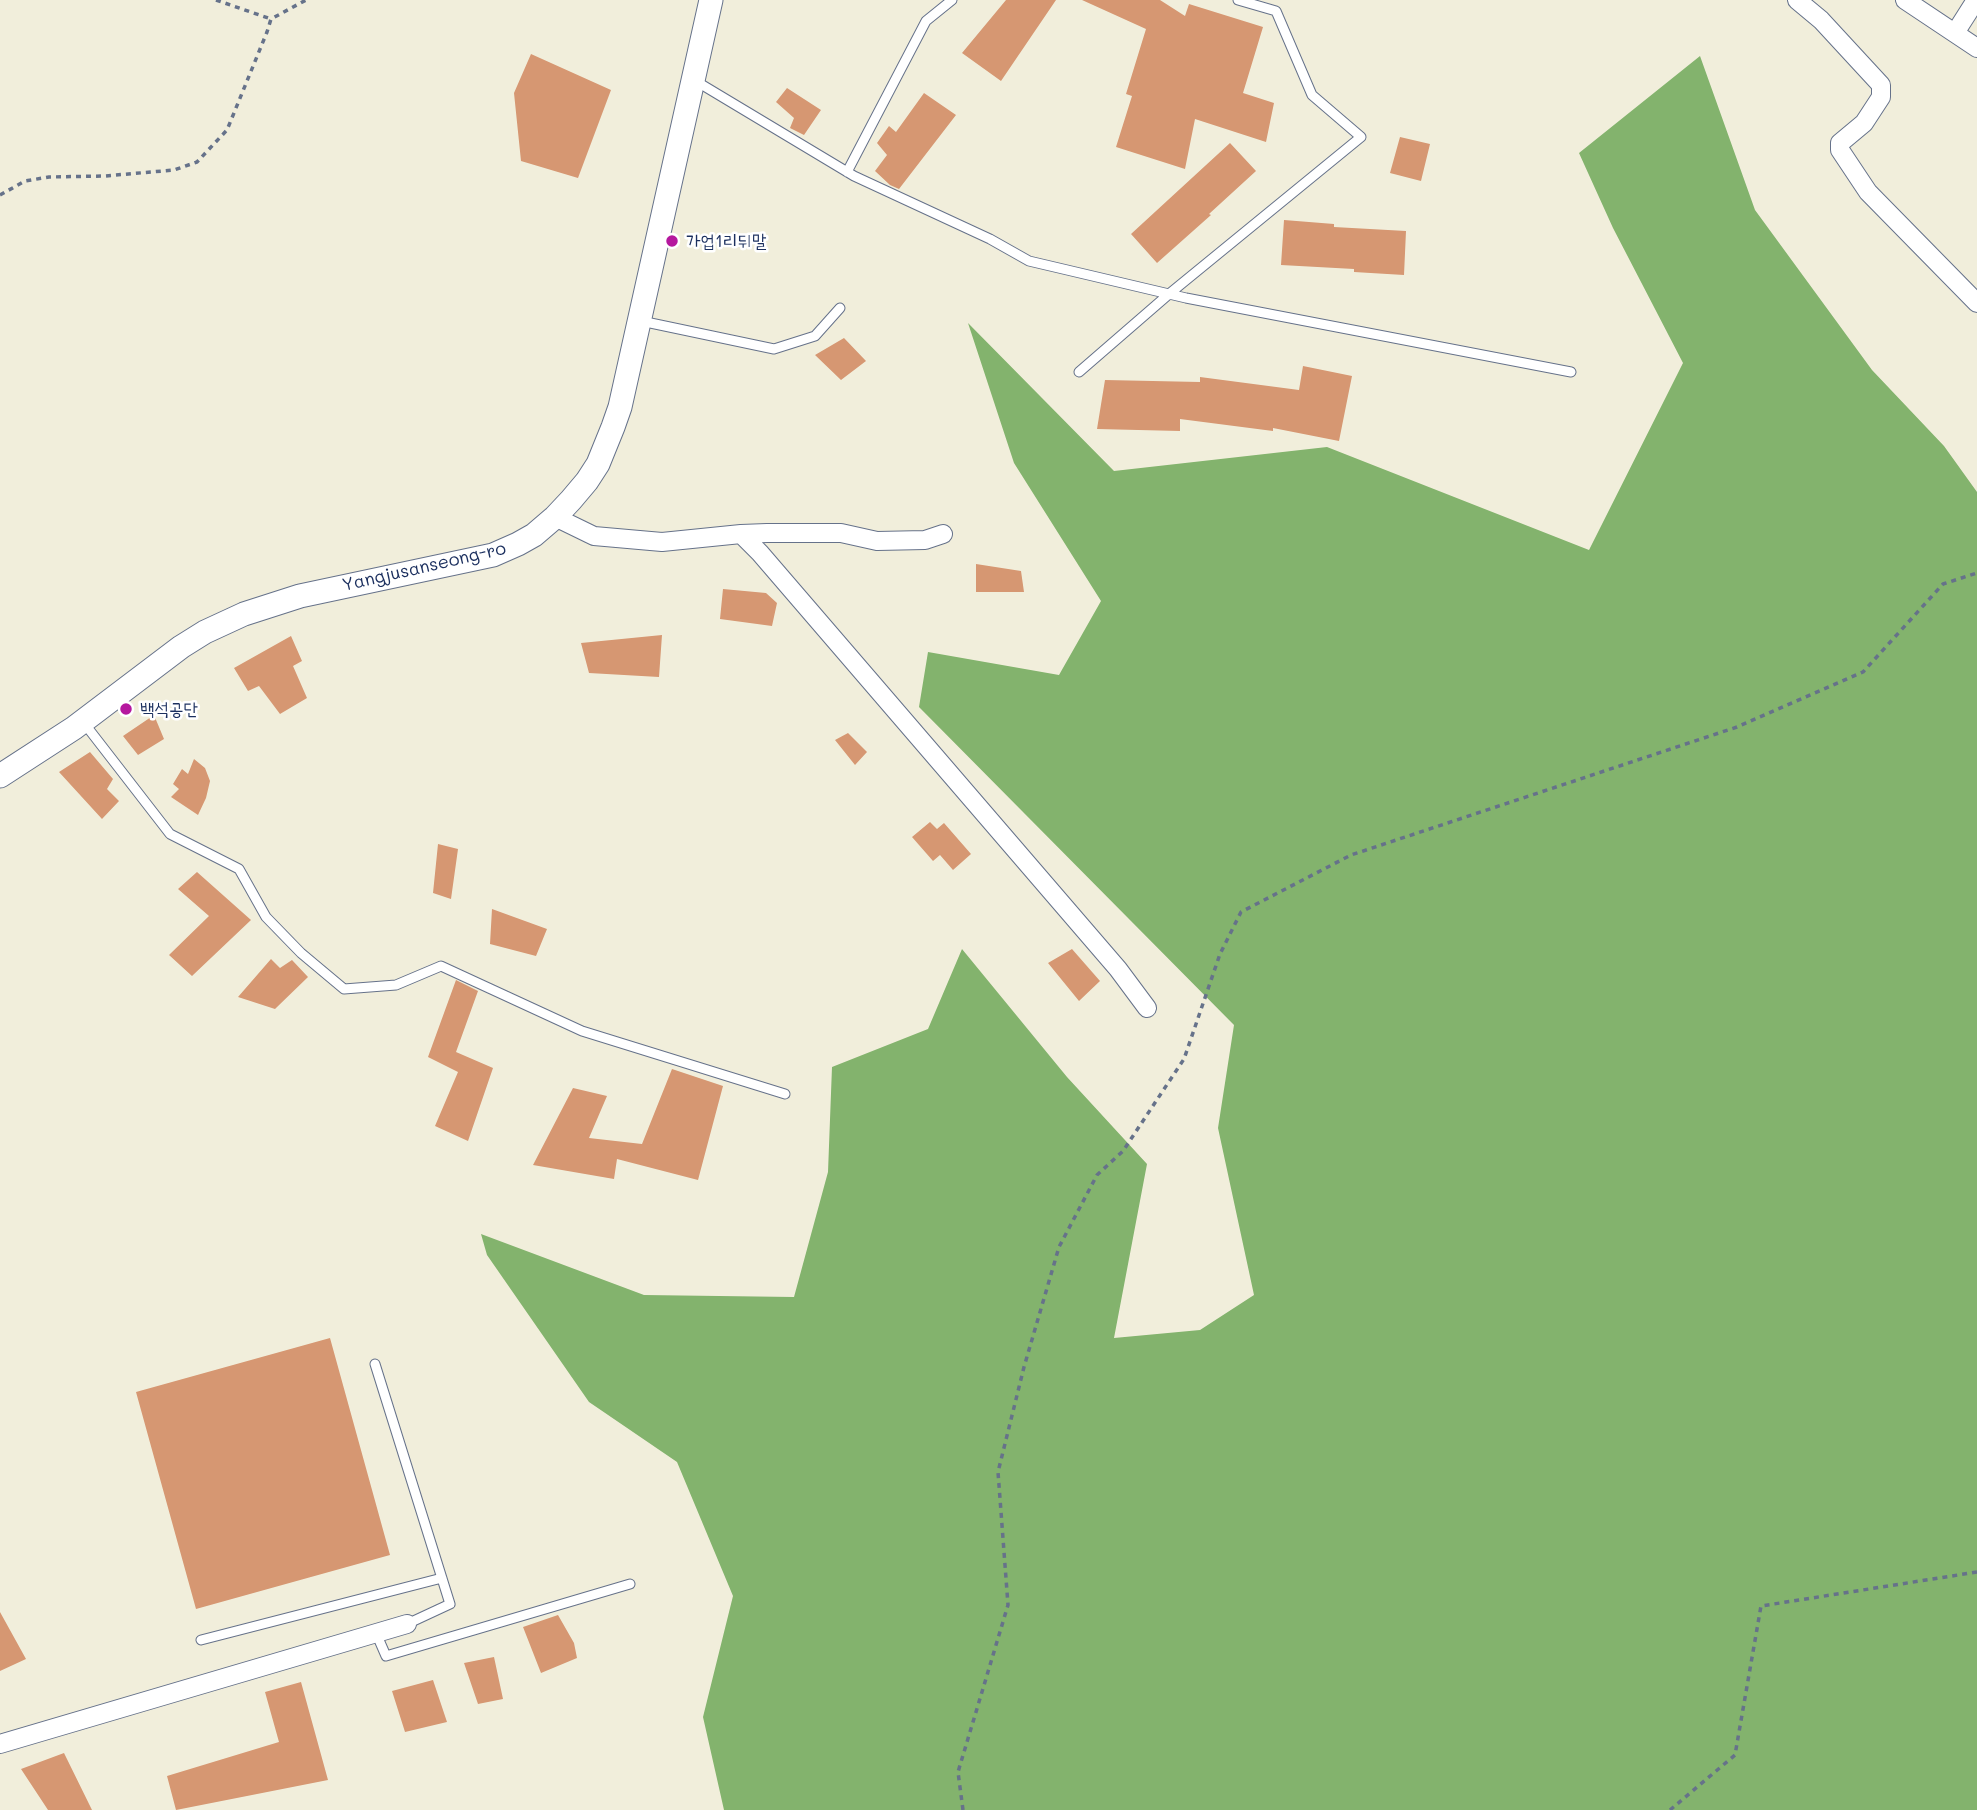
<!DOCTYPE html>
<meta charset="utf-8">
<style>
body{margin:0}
canvas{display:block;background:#f1eedb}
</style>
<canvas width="1977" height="1810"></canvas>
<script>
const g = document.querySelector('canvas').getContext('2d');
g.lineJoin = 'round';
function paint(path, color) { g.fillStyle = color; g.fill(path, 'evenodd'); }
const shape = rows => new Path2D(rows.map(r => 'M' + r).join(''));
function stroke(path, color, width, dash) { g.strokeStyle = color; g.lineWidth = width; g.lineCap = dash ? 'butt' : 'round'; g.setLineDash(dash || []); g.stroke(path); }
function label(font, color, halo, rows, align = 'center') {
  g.font = font + ' Mali,"Poor Story",sans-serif'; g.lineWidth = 5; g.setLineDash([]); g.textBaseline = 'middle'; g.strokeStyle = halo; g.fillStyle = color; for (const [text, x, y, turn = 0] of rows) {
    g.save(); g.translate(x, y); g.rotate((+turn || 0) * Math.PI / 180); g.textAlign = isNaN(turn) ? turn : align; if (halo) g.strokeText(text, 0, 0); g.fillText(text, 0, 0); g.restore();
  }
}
paint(shape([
 [1700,56,1755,210,1872,370,1944,446,1977,492,1977,1810,724,1810,703,1717,733,1596,677,1462,589,1402,487,1255,481,1234,644,1295,794,1297,828,1172,832,1067,928,1029,962,949,1067,1077,1147,1164,1114,1338,1200,1330,1254,1295,1218,1128,1234,1025,919,707,928,652,1059,675,1101,601,1014,463,968,323,1114,471,1327,447,1589,550,1683,363,1613,228,1579,153]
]), '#83b36d');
paint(shape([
 [1006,0,1056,0,1001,81,962,53],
 [1082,0,1160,0,1185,16,1189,4,1263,27,1243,93,1274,103,1266,142,1195,119,1185,169,1116,147,1132,96,1126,94,1146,29],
 [531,54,611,90,578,178,521,161,514,93],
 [787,88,821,110,804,135,790,128,794,118,776,102],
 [924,93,956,115,899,189,890,185,875,171,887,155,877,143,889,126,896,132],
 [1400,137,1430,144,1421,181,1390,173],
 [1230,143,1256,171,1209,214,1211,215,1157,263,1131,234],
 [1284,220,1334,224,1334,227,1406,231,1404,275,1354,272,1354,269,1281,265],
 [844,338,866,361,841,380,815,355],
 [1303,366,1352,376,1339,441,1273,428,1273,431,1180,419,1180,431,1097,429,1105,380,1200,382,1200,377,1299,390],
 [976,564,1021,571,1024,592,976,592],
 [723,589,766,593,777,603,772,626,720,619],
 [662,635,659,677,589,673,581,643],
 [291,636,302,661,293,666,307,698,280,714,259,686,248,691,234,668],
 [154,715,164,739,138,755,123,736],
 [848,733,867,752,855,765,835,740],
 [90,752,113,779,107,789,119,801,102,819,59,772],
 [194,759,205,768,210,781,206,798,198,815,171,797,179,789,173,784,182,769,188,774],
 [930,822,937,829,944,823,971,854,953,870,940,855,933,861,912,837],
 [438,844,458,849,451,899,433,893],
 [197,872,251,920,192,976,169,955,209,916,178,889],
 [492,909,547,929,536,956,490,944],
 [1072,949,1100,981,1079,1001,1048,963],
 [271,959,280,968,292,960,308,977,275,1009,238,997],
 [456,980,478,991,456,1052,493,1068,468,1141,435,1126,458,1072,428,1057],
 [672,1069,723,1086,698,1180,617,1159,614,1179,533,1165,573,1088,607,1096,589,1138,642,1144],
 [330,1338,390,1555,196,1609,136,1392],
 [0,1612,26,1659,0,1671],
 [558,1615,574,1643,577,1658,541,1673,523,1627],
 [494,1657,503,1699,478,1704,464,1663],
 [433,1680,447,1722,405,1732,392,1691],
 [301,1682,328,1780,176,1810,167,1776,279,1742,265,1692],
 [64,1753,92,1810,48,1810,21,1769]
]), '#d69772');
const service = shape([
 [694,80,854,176,990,239,1029,261,1186,298,1571,372],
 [847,172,926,21,952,0],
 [641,321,774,349,815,336,840,308],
 [1079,372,1169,294,1361,137,1312,95,1276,11,1238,0],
 [84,723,170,834,239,869,266,917,301,953,344,989,396,985,441,966,582,1031,785,1094],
 [375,1364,450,1604,407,1624],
 [376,1633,386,1656,630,1584],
 [201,1640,442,1578]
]);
const minor = shape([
 [1797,0,1821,20,1881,85,1881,97,1864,123,1840,143,1840,150,1868,192,1977,303],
 [1905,0,1977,48],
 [1955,33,1976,0],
 [555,517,594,536,662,542,741,534,767,533,841,533,877,541,925,540,943,534],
 [741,534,760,553,1118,969,1147,1008],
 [0,1744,407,1624]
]);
const tertiary = shape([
 [0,776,74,728,181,647,205,632,244,614,300,596,493,555,518,544,534,535,555,517,571,500,587,481,598,464,613,427,620,407,711,0]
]);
stroke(service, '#66728a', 11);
stroke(minor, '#66728a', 20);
stroke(tertiary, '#66728a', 25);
stroke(shape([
 [216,0,271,19],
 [0,195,25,181,49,177,105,176,174,170,197,162,227,130,267,32,271,19,306,0],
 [963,1810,958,1772,1008,1605,998,1472,1024,1367,1059,1247,1097,1175,1123,1151,1184,1059,1220,954,1241,912,1351,855,1737,727,1863,672,1943,584,1977,573],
 [1670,1810,1735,1755,1761,1606,1977,1572]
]), '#66728a', 3.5, [5, 5]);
stroke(service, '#fff', 9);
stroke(minor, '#fff', 18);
stroke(tertiary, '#fff', 23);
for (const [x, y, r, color] of [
 [672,241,7,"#b5179e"],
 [126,709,7,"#b5179e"]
]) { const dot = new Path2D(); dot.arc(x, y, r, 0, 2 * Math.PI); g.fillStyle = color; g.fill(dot); stroke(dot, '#fff', 2.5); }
label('18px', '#1b2f5e', '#fff', [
 ["가업1리뒤말",686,241],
 ["백석공단",140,709]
], 'left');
label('18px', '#1b2f5e', '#fff', [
 ["Yangjusanseong-ro",424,567,-13]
]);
</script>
